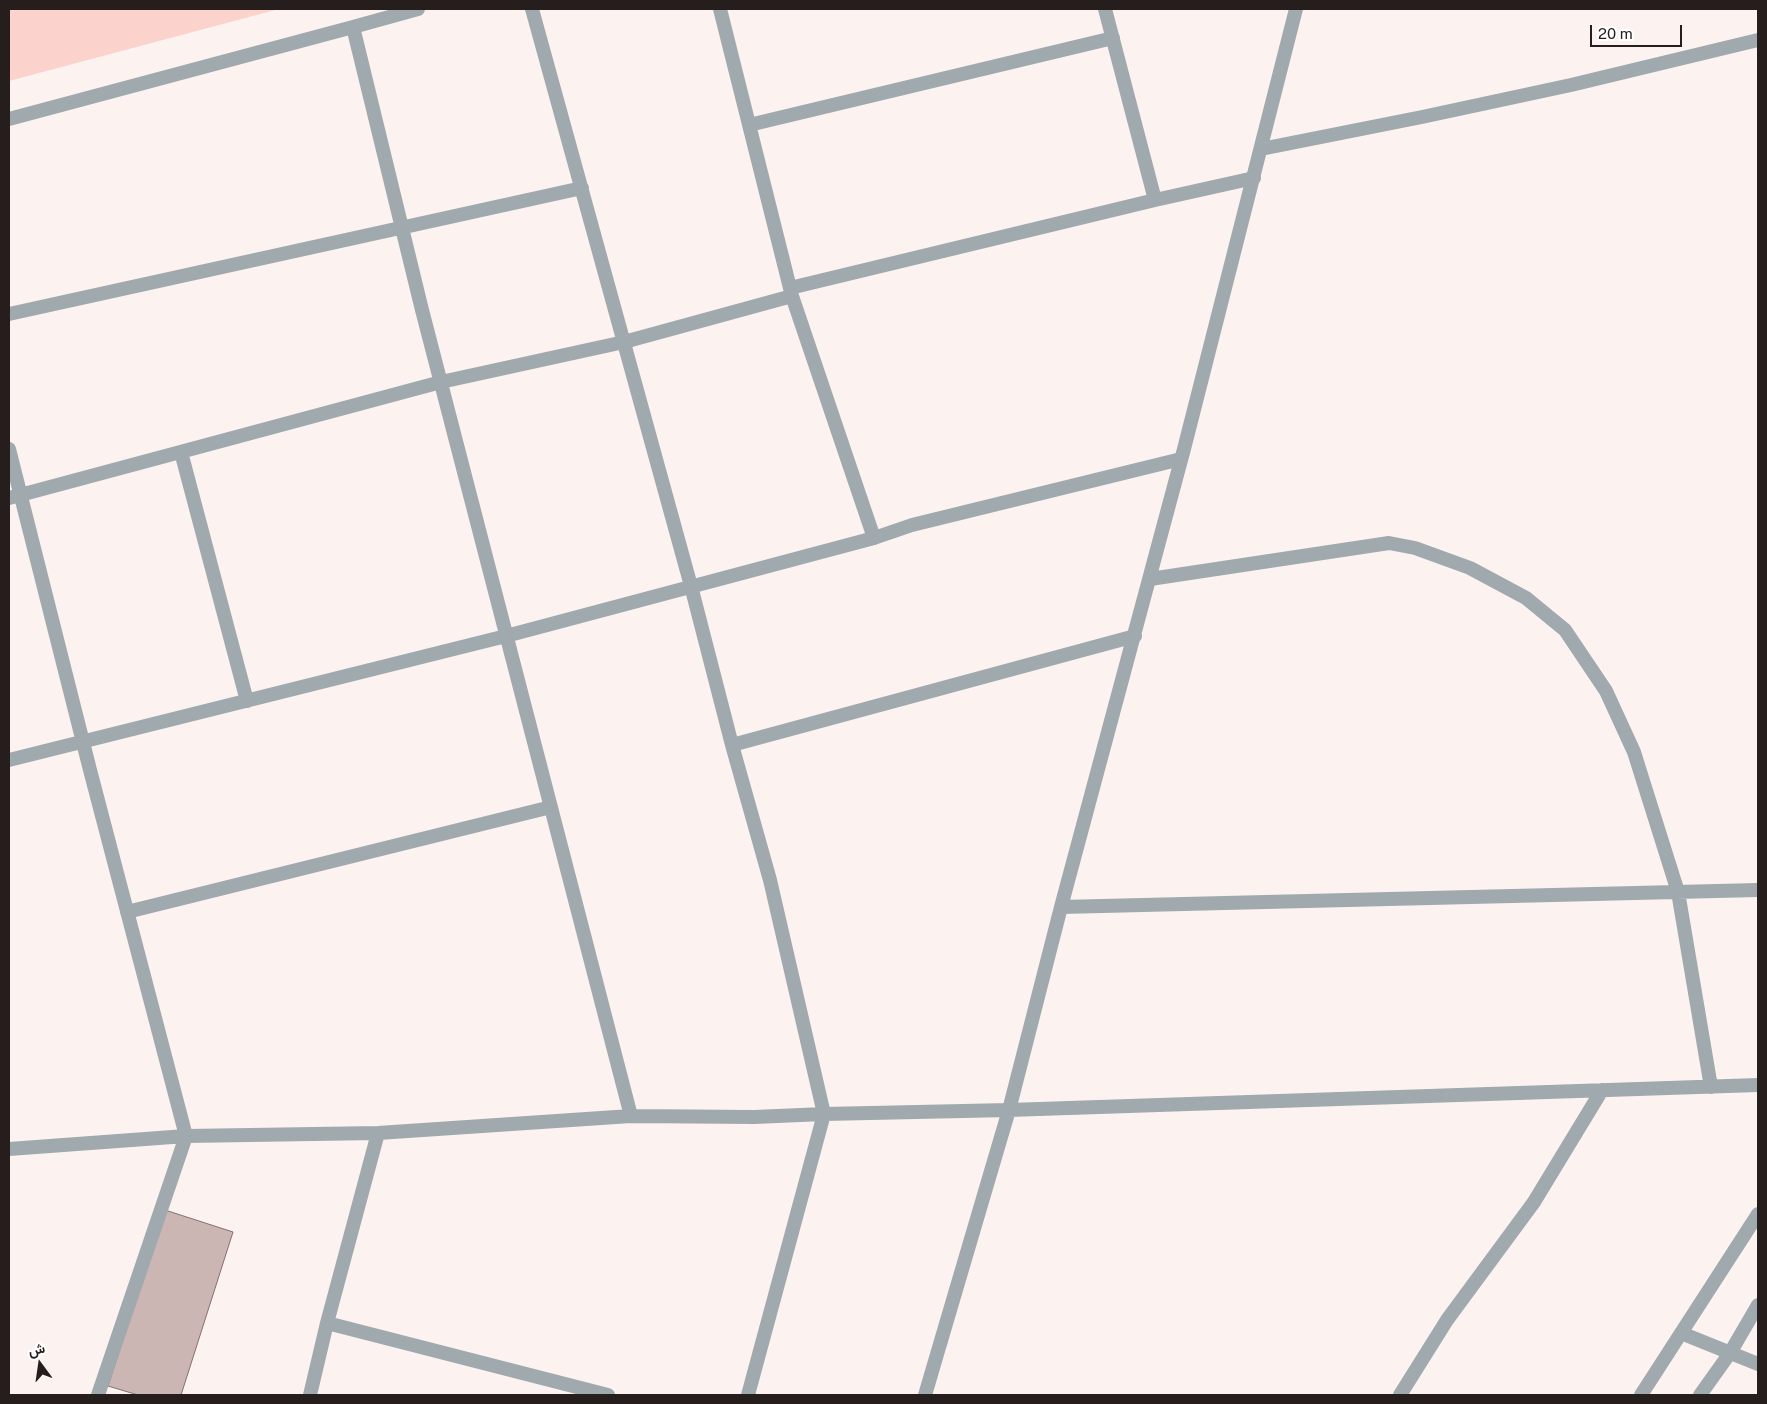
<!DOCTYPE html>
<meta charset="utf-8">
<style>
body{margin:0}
#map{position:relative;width:1767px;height:1404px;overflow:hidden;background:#fcf3f1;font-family:"Public Sans",Vazirmatn,sans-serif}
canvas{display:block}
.frame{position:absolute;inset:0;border:10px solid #261e1c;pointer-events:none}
.north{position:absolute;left:15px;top:1339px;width:50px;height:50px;-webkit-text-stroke:4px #fff;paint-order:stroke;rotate:346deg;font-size:14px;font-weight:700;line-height:20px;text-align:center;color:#261e1c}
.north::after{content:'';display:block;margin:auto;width:18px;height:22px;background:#261e1c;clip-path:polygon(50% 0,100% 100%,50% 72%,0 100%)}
.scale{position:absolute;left:1590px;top:25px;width:92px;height:22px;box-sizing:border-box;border:2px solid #261e1c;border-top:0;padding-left:6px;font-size:15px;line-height:18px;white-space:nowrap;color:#261e1c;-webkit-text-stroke:4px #fff;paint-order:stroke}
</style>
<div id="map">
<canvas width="1767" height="1404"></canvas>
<div class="frame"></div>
<div class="north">ش</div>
<div class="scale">20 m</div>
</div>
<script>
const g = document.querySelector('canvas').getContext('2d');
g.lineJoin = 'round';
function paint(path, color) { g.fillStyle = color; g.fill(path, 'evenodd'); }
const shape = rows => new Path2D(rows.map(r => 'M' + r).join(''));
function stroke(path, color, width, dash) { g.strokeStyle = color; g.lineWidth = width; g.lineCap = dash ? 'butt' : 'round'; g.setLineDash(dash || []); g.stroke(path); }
paint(shape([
 [9,9,279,9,9,81]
]), '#fbd2cc');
const building = shape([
 [165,1210,233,1232,181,1395,138,1395,108,1386,165,1210]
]);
paint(building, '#ccb6b3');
stroke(building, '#836f6c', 1);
stroke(shape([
 [532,9,691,586,732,745,770,880,824,1114,748,1395],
 [720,9,792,296,874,538,912,525,1181,459],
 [1105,9,1155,200,1254,178],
 [353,27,422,310,631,1116],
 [9,119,353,27,418,9],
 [749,125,1113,38],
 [1261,149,1422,117,1571,85,1758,40],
 [790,288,1155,200],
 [9,314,582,188],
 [9,449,90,770,186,1136,98,1395],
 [181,452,247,701],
 [9,498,441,382,624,342,792,296],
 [1150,579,1389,543,1415,548,1470,568,1526,598,1565,630,1606,691,1634,752,1678,892,1711,1087],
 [732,745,1135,636],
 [9,760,506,636,874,538],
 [1061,907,1758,890],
 [127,912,551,807],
 [9,1149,186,1136,378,1133,631,1116,754,1117,824,1114,1009,1110,1758,1085],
 [327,1323,608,1395],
 [1681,1333,1758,1364],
 [310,1395,327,1323,378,1133],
 [925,1395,1009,1110,1061,907,1184,449,1296,9],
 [1400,1395,1447,1320,1534,1202,1602,1090],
 [1641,1395,1758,1214],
 [1700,1395,1730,1353,1758,1305]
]), '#a0a9ad', 14);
</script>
